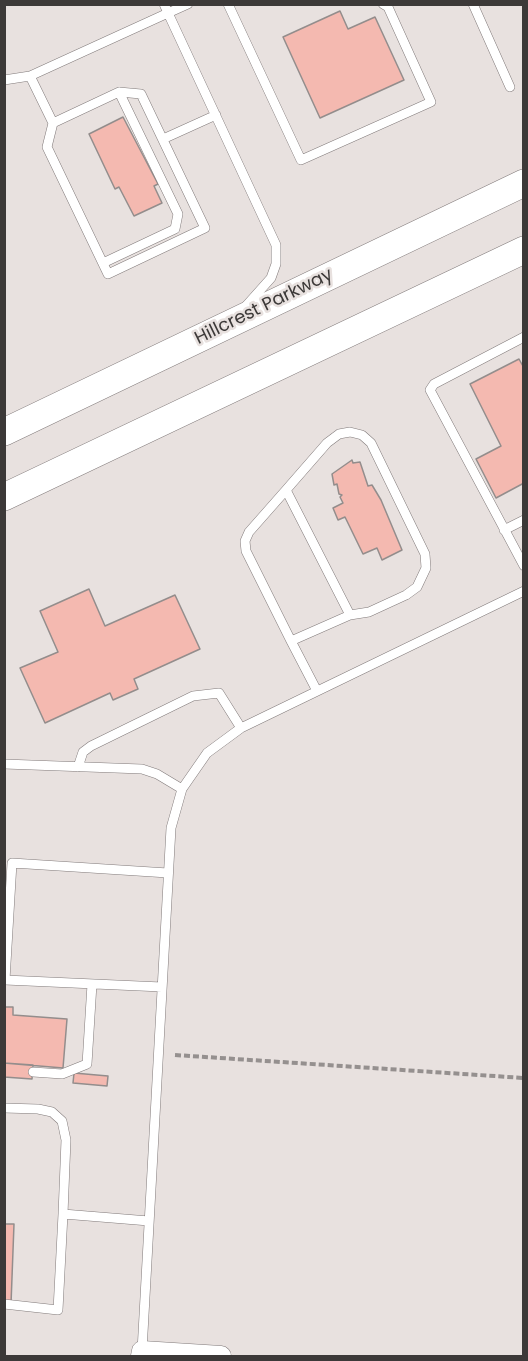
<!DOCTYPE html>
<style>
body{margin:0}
#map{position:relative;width:528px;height:1361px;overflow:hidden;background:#e8e1df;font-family:Poppins,sans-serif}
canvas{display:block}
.frame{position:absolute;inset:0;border:6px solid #3c3938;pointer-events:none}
</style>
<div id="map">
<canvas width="528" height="1361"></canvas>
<div class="frame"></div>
</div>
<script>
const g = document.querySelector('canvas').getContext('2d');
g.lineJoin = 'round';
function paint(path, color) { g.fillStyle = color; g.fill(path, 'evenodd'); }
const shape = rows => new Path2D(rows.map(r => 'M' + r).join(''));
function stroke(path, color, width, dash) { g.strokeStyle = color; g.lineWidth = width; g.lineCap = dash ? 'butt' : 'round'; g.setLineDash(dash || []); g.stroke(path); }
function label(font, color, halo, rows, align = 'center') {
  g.font = font + ' Poppins,sans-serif'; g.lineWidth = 5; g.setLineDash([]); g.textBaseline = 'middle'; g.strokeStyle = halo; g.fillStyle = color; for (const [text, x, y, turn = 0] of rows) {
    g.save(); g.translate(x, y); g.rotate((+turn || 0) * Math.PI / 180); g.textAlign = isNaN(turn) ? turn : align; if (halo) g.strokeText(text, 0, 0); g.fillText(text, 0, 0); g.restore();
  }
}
const building = shape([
 [340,11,348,29,375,17,404,80,320,118,283,37,340,11],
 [123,117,158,184,154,186,162,203,134,216,119,187,115,189,89,134,123,117],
 [519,359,524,368,524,483,496,498,476,459,501,446,470,384,519,359],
 [352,460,353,463,360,462,368,486,372,485,381,500,402,550,382,560,377,548,363,554,345,517,338,520,333,508,343,503,340,497,342,495,339,494,337,484,334,485,332,474,352,460],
 [89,589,105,626,175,595,200,649,134,679,138,689,113,700,110,693,45,723,20,668,58,652,40,611,89,589],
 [4,1007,13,1007,13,1015,67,1019,63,1068,4,1063,4,1007],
 [4,1063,33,1065,32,1079,4,1077,4,1063],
 [74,1073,108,1076,107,1086,73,1083,74,1073],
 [4,1224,14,1224,11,1304,4,1304,4,1224]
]);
paint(building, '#f4b9b0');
stroke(building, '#938d8c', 1.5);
const lane = shape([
 [188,4,168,13,276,245,276,264,271,278,246,306],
 [228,4,301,160,431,102,388,7,383,4],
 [473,4,510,87],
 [30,76,53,123,47,147,108,274,205,228,141,94,119,92,53,123],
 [4,80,30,76,168,13,164,4],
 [163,139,216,115],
 [103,263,175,229,178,214,119,92],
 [524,337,434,384,430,390,524,566],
 [286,490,327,443,339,434,350,432,362,435,371,443,425,554,426,568,417,587,406,595,369,612,350,615],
 [504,530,524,520],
 [291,641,350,615,286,490,249,532,245,541,246,551,291,641,317,691],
 [4,764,142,769,157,774,182,789],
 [78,767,83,752,91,746,193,696,219,693,241,728],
 [162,987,5,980,12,863,168,873],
 [33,1072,62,1074,87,1064,92,984],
 [4,1108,38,1109,52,1112,62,1121,66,1140,63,1214,149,1221],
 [4,1304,58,1310,63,1214],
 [142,1351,171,828,182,789,207,753,241,728,524,591]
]);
const street = shape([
 [141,1356,142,1351,221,1356]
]);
const secondary = shape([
 [4,432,524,183],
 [4,497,524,250]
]);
stroke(lane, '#817a7a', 10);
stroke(street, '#817a7a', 21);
stroke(secondary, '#817a7a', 28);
stroke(shape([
 [175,1055,524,1078]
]), '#95908f', 4, [6, 3]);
stroke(lane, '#fff', 9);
stroke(street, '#fff', 20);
stroke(secondary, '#fff', 27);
label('18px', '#3c3938', '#e8e1df', [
 ["Hillcrest Parkway",264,307,-26]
]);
</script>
